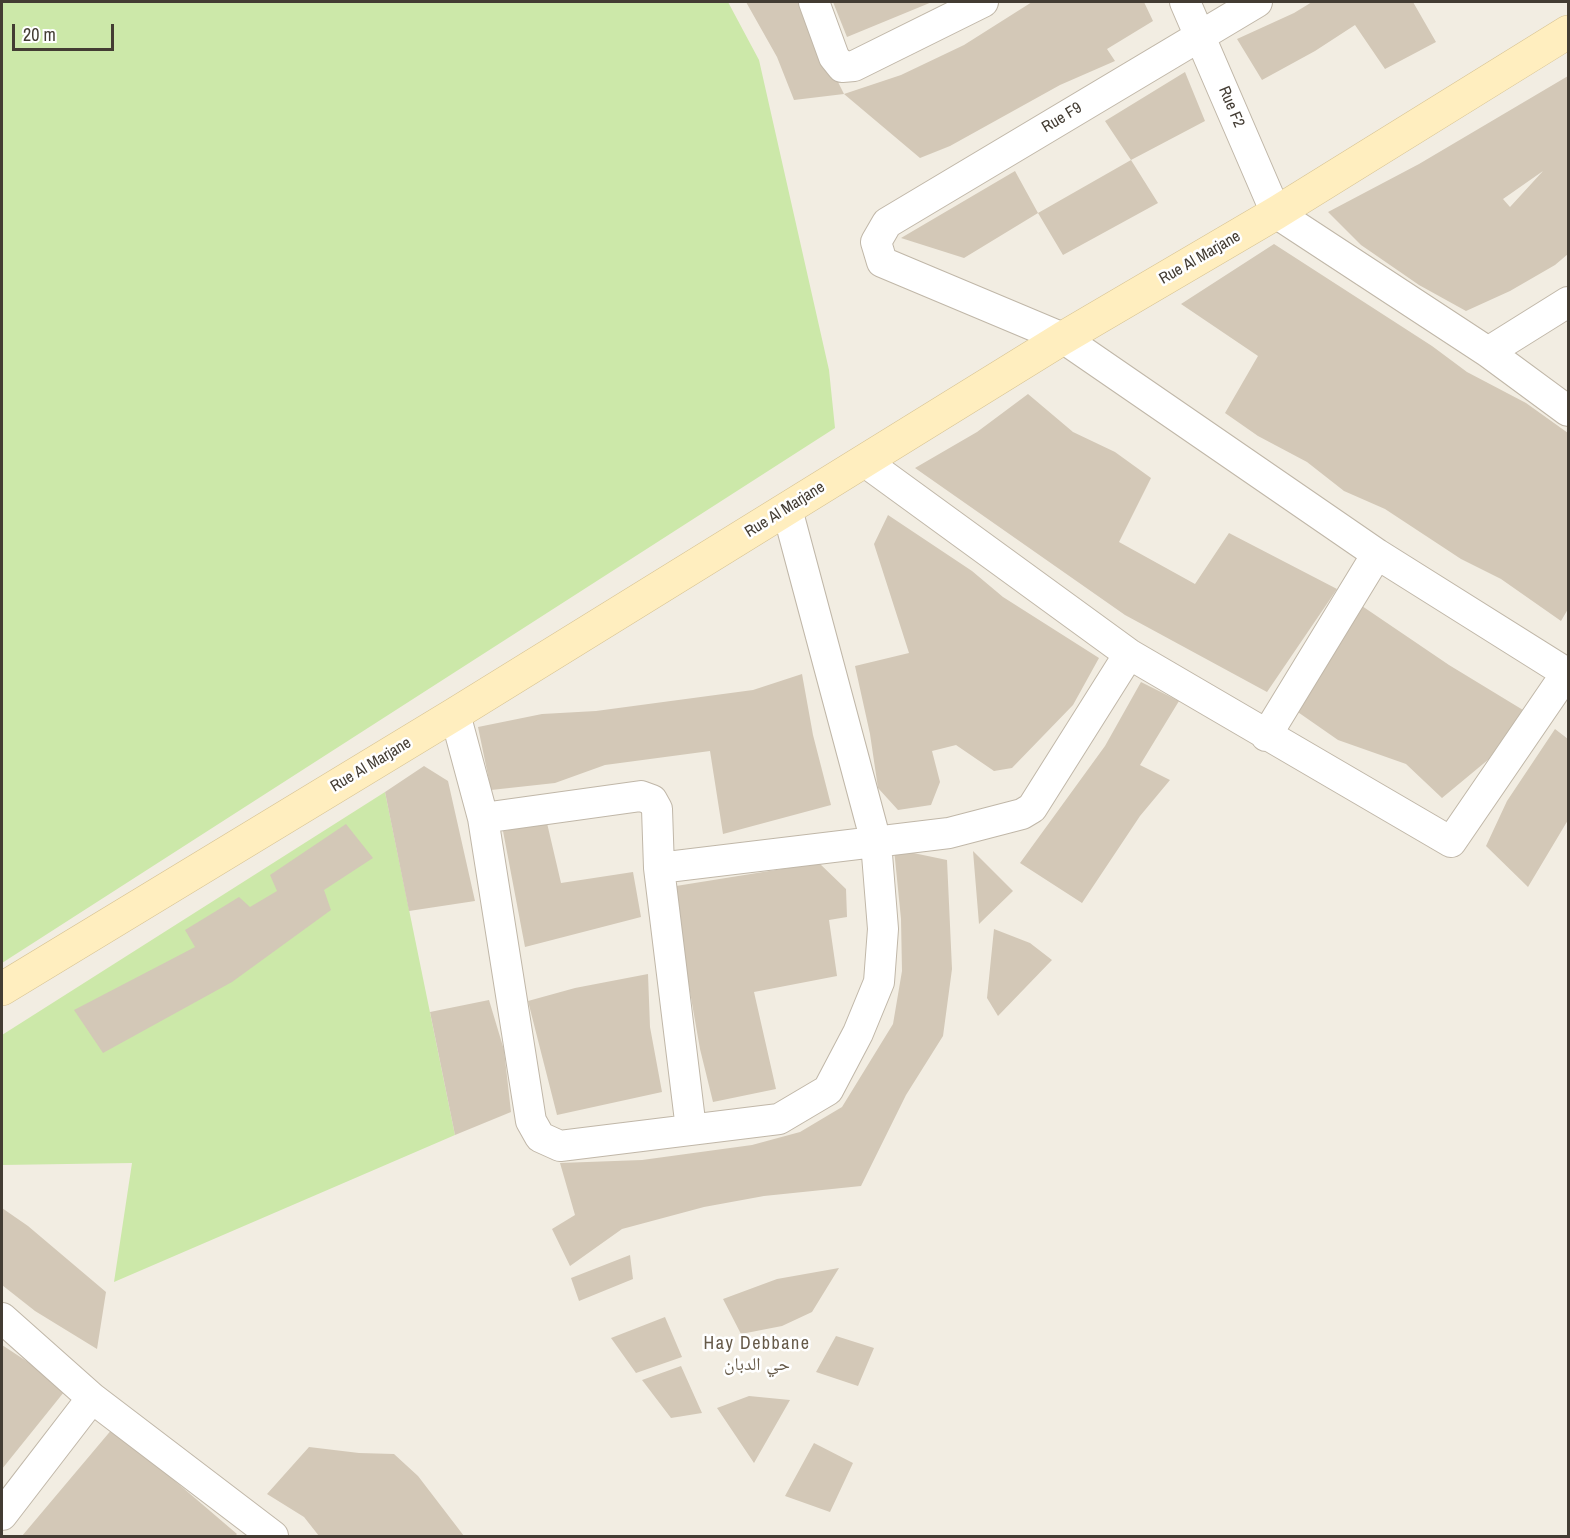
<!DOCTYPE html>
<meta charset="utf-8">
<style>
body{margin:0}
#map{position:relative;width:1570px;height:1538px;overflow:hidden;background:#f2ede2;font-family:"Archivo Narrow",sans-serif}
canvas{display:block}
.frame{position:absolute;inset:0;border:3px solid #433c33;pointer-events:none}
.scale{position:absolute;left:12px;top:24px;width:102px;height:27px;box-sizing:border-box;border:3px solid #433c33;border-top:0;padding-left:8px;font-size:18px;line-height:21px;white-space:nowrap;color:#433c33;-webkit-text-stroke:4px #fff;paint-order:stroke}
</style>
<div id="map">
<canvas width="1570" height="1538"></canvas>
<div class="frame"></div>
<div class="scale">20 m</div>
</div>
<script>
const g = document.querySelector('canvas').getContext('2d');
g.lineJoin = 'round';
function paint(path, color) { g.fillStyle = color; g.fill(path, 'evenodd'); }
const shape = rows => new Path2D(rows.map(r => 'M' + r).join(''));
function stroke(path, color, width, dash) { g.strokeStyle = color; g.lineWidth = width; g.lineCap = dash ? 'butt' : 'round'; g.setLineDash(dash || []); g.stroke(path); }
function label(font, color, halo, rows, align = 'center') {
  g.font = font + ' "Archivo Narrow","Noto Naskh Arabic",sans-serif'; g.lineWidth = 5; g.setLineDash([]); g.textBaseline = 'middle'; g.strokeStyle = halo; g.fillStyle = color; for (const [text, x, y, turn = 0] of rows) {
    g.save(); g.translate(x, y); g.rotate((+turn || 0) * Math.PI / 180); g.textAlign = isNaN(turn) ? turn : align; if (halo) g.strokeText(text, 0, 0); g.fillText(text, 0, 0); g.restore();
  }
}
paint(shape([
 [2,2,728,2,759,60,829,370,835,428,2,963],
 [385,792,455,1135,114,1282,132,1163,2,1165,2,1035]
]), '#cce8a9');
paint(shape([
 [746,2,798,2,844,94,901,75,964,45,1032,2,1144,2,1153,21,1107,49,1115,61,1060,85,950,146,920,158,844,94,794,100,777,57],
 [833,2,932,2,847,37],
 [1312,2,1413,2,1436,42,1385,69,1355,25,1315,51,1262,80,1237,39,1294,13],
 [1185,72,1205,121,1131,160,1158,203,1063,255,1038,213,1131,160,1105,121],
 [1568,76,1568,254,1555,265,1510,291,1466,311,1419,285,1361,245,1328,212,1419,164],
 [1543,171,1510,207,1503,199],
 [1015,171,1038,213,964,258,901,238],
 [1274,244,1432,346,1467,372,1526,403,1568,433,1568,609,1561,621,1501,579,1461,559,1385,509,1344,491,1307,462,1258,436,1225,413,1258,356,1181,304],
 [1028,394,1073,432,1115,452,1151,478,1119,542,1195,584,1229,533,1337,589,1267,692,1125,615,915,468,977,432],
 [888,515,972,571,1003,597,1099,658,1073,705,1012,768,994,771,956,745,932,751,940,782,931,805,898,810,878,788,870,734,855,666,909,653,874,544],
 [1362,606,1449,665,1523,710,1489,759,1442,798,1406,764,1338,740,1292,708],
 [802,674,813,735,831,805,723,834,710,751,605,765,555,783,491,790,478,727,542,714,596,711,753,690],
 [1141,682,1179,701,1140,765,1170,780,1140,816,1082,903,1020,863,1105,746],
 [1555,729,1568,739,1568,820,1528,887,1486,846,1507,801],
 [424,766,448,781,475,901,409,911,385,792],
 [547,823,561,883,633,872,641,917,525,947,503,831],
 [346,824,373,858,324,890,331,910,232,982,103,1053,74,1010,195,947,185,930,239,897,250,907,277,891,270,875],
 [894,849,947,860,952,969,943,1036,906,1095,861,1186,764,1196,704,1207,622,1229,570,1266,552,1229,575,1215,560,1163,642,1160,752,1145,800,1132,842,1107,893,1024,902,971,901,919],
 [973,851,1013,891,979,924],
 [819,863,846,889,847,917,829,920,837,976,754,992,776,1089,713,1102,700,1049,683,952,676,886],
 [994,929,1030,943,1052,960,998,1016,987,998],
 [648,974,650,1027,662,1092,557,1115,528,1001,575,988],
 [489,1000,504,1050,511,1112,455,1135,430,1012],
 [2,1208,28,1226,106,1292,97,1349,35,1311,2,1285],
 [630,1255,633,1279,579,1301,571,1278],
 [839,1268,812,1312,782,1326,741,1334,723,1299,777,1279],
 [665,1317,682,1357,636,1373,611,1338],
 [836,1336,874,1348,858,1386,816,1372],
 [2,1345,34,1366,64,1392,2,1469],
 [681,1366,702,1413,671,1418,642,1380],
 [749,1396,790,1400,754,1463,717,1408],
 [113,1428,237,1534,235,1536,22,1536],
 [814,1443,853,1463,830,1512,785,1496],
 [309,1447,359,1453,394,1454,418,1476,464,1536,319,1536,304,1517,267,1494]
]), '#d3c8b7');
const street = shape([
 [814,2,834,57,842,67,854,66,983,2],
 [1185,2,1276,213,1488,352,1568,411],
 [1257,2,887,223,876,242,882,262,1063,338,1377,554,1568,674],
 [1488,352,1568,302],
 [864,461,1129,654,1451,842,1568,671],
 [455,714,483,818,531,1121,540,1137,560,1146,779,1119,828,1090,858,1033,879,982,883,929,876,842,787,509],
 [1266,736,1377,554],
 [483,818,641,796,652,800,657,809,659,868,691,1129],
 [659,868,949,833,1022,814,1032,808,1129,654],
 [2,1318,92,1398,273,1536],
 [2,1515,92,1398]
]);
const secondary = shape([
 [2,989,455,714,1063,338,1276,213,1568,32]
]);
stroke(street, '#c0b7a8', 32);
stroke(secondary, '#d7c392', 34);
stroke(street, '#fff', 30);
stroke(secondary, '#ffeebf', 33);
label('16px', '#433c33', '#fff', [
 ["Rue F2",1231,107,67],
 ["Rue F9",1062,118,-31],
 ["Rue Al Marjane",1200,258,-30],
 ["Rue Al Marjane",785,510,-32],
 ["Rue Al Marjane",371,765,-31]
]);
g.letterSpacing = '1.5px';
label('18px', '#665a49', '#fff', [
 ["Hay Debbane",757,1344],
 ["حي الدبان",757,1365]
]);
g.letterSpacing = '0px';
</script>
